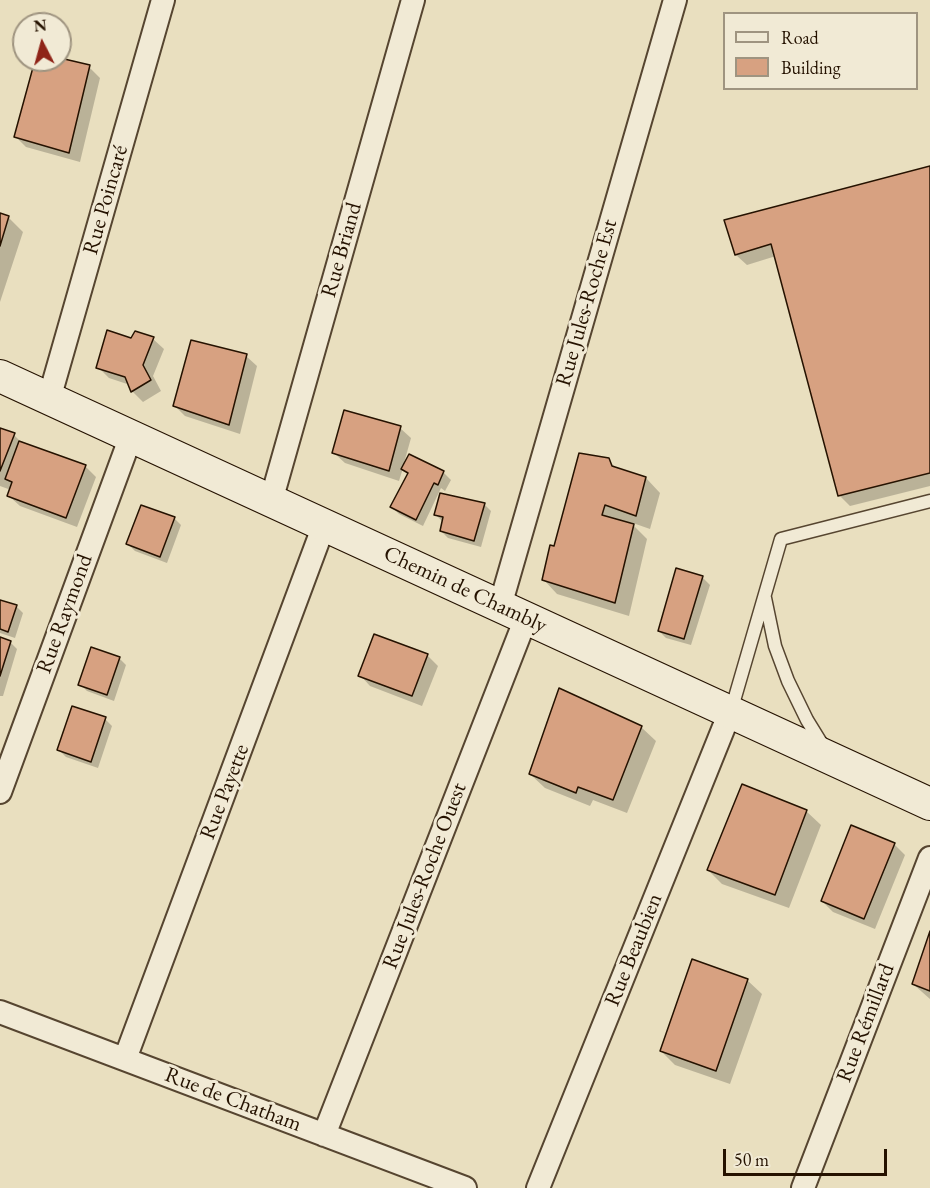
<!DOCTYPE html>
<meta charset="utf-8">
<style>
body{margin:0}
#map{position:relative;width:930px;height:1188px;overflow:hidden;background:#e9dfbf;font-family:"EB Garamond",serif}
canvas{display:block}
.legend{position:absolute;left:723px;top:12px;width:195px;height:78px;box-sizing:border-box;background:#f1ead5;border:2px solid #9f9480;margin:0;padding:8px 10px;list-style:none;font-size:18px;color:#251200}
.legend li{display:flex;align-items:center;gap:12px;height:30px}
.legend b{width:30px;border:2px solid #9f9480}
.north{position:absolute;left:12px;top:12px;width:60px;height:60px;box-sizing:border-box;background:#f1ead5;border:2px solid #9f9480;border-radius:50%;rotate:354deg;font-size:16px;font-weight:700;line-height:24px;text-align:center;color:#251200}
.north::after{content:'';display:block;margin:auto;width:21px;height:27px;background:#8f2418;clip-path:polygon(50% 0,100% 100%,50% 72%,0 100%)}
.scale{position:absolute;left:723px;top:1149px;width:164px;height:27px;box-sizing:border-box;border:3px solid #251200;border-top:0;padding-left:8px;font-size:18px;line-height:21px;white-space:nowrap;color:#251200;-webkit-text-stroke:4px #f1ead5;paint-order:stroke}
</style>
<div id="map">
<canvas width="930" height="1188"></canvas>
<ul class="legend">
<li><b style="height:8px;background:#f1ead5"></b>Road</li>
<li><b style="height:16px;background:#d7a181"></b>Building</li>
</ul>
<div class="north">N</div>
<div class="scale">50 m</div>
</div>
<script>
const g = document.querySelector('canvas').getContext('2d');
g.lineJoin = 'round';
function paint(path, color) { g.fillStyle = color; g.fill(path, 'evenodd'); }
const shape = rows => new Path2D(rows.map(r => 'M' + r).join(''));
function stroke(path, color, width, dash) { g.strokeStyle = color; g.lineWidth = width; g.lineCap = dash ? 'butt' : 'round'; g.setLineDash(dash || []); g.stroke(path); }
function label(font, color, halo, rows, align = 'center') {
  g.font = font + ' "EB Garamond",serif'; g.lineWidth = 6; g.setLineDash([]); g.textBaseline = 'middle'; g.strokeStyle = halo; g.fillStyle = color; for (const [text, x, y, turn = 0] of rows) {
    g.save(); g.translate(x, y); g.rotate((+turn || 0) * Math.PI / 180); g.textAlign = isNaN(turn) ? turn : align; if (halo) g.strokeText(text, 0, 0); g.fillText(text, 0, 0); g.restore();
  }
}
paint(shape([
 [60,59,89,67,100,78,80,162,26,147,15,136,37,60],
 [930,167,930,486,850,506,839,495,776,256,747,265,736,255],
 [0,215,9,218,23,232,0,302],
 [135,333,153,339,164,349,153,376,161,391,143,402,133,392,130,385,109,378,98,367,131,340],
 [246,356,257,366,240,434,185,416,174,405],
 [400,428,411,438,404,463,409,456,444,473,451,480,445,491,441,488,423,526,399,514,392,507,409,474,403,468,399,481,345,463,334,453],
 [0,429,14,435,23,444,85,466,96,477,77,527,20,506,9,496,11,490,0,486],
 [608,460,618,470,646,478,660,493,650,529,630,522,647,539,629,616,557,594,543,579,556,548],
 [484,504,491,511,481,547,448,538,441,531,443,522,436,515],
 [174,518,181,525,167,563,135,551,128,544],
 [677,570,703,578,710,585,691,645,666,638,659,631],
 [0,601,16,606,23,613,15,638,0,633],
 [0,639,10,642,17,649,3,696,0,696],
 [427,655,438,666,422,706,370,686,360,675],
 [119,658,126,665,114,701,87,691,80,684],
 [105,719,112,726,98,768,66,757,59,750],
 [641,727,656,741,627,813,593,800,590,806,545,788,530,774],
 [806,811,821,825,789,908,722,884,708,870],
 [894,844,905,855,875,929,833,912,822,901],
 [930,936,930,999,913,984],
 [747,980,762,994,730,1084,675,1065,661,1051]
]), '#0003');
const building = shape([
 [60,58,90,65,69,153,14,137,35,60,60,60,60,58],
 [930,166,930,473,838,496,771,244,735,255,724,220,930,166],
 [0,213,9,216,0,246,0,213],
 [107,330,131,338,135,331,154,337,143,365,151,380,131,392,125,377,96,368,107,330],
 [191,340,247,354,229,425,173,406,191,340],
 [344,410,401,426,389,471,332,453,344,410],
 [0,428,15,433,0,471,0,428],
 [19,441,86,465,66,518,7,496,12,482,5,479,19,441],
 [579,453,609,458,612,466,646,477,636,516,605,505,602,515,634,524,615,603,542,580,550,545,554,546,579,453],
 [409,454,444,471,438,485,434,483,416,520,390,507,408,473,401,469,409,454],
 [440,493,485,503,474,541,440,531,443,517,434,515,440,493],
 [141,505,175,517,160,557,126,544,141,505],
 [676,568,703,576,684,639,658,631,676,568],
 [0,600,17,605,8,632,0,629,0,600],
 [374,634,428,654,412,696,358,676,374,634],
 [0,637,11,641,0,676,0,637],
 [91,647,120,657,107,695,78,685,91,647],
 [559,688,642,726,613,800,578,787,576,793,529,774,559,688],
 [72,706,106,717,91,762,57,750,72,706],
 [742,784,807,810,775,895,707,870,742,784],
 [851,825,895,843,864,919,821,901,851,825],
 [930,931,930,991,912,984,930,931],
 [692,959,748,979,716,1071,660,1051,692,959]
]);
paint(building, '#d7a181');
stroke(building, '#251200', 1.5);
const service = shape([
 [765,598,775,646,788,681,807,720,823,746],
 [731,711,781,539,930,501]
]);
const minor = shape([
 [49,399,163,0],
 [271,501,413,0],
 [500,606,675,0],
 [0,792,131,436],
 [0,1012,465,1188],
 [125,1059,324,525],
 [324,1135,526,618],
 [538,1188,730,712],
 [803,1188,930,858]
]);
const secondary = shape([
 [0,376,930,804]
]);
stroke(service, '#564530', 15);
stroke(minor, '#564530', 26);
stroke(secondary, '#251200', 34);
stroke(service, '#f1ead5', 12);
stroke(minor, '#f1ead5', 22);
stroke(secondary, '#f1ead5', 32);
label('22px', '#251200', '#f1ead5', [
 ["Rue Poincaré",106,200,-74],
 ["Rue Briand",342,250,-74],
 ["Rue Jules-Roche Est",587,303,-74],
 ["Chemin de Chambly",465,590,25],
 ["Rue Raymond",65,614,-70],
 ["Rue Payette",225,792,-69],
 ["Rue Jules-Roche Ouest",425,876,-69],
 ["Rue Beaubien",634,950,-68],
 ["Rue Rémillard",866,1023,-69],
 ["Rue de Chatham",233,1100,21]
]);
</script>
